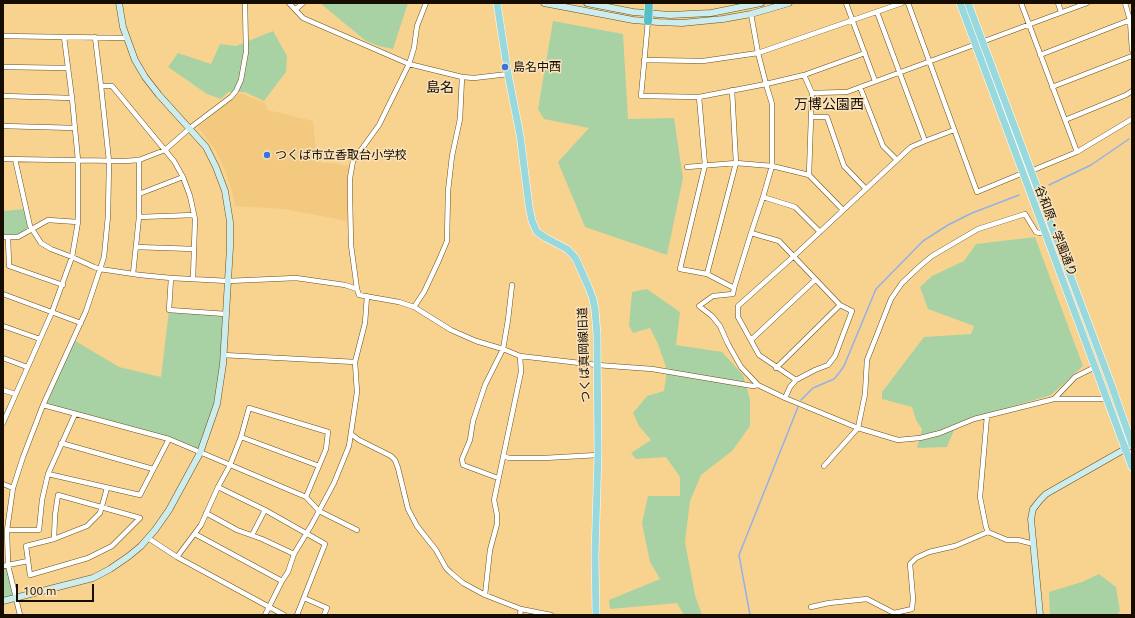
<!DOCTYPE html>
<meta charset="utf-8">
<style>
body{margin:0}
#map{position:relative;width:1135px;height:618px;overflow:hidden;background:#f8d390;font-family:Ubuntu,sans-serif}
canvas{display:block}
.frame{position:absolute;inset:0;border:4px solid #160c00;pointer-events:none}
.scale{position:absolute;left:16px;top:584px;width:78px;height:18px;box-sizing:border-box;border:2px solid #160c00;border-top:0;padding-left:5px;font-size:12px;line-height:14px;white-space:nowrap;color:#160c00;-webkit-text-stroke:3px #f9e3bc;paint-order:stroke}
</style>
<div id="map">
<canvas width="1135" height="618"></canvas>
<div class="frame"></div>
<div class="scale">100 m</div>
</div>
<script>
const g = document.querySelector('canvas').getContext('2d');
g.lineJoin = 'round';
function paint(path, color) { g.fillStyle = color; g.fill(path, 'evenodd'); }
const shape = rows => new Path2D(rows.map(r => 'M' + r).join(''));
function stroke(path, color, width, dash) { g.strokeStyle = color; g.lineWidth = width; g.lineCap = dash ? 'butt' : 'round'; g.setLineDash(dash || []); g.stroke(path); }
function label(font, color, halo, rows, align = 'center') {
  g.font = font + ' Ubuntu,"Noto Sans JP",sans-serif'; g.lineWidth = 3; g.setLineDash([]); g.textBaseline = 'middle'; g.strokeStyle = halo; g.fillStyle = color; for (const [text, x, y, turn = 0] of rows) {
    g.save(); g.translate(x, y); g.rotate((+turn || 0) * Math.PI / 180); g.textAlign = isNaN(turn) ? turn : align; if (halo) g.strokeText(text, 0, 0); g.fillText(text, 0, 0); g.restore();
  }
}
paint(shape([
 [240,93,265,103,268,110,313,121,317,159,322,163,334,163,350,167,347,186,347,221,284,209,235,206,232,191,226,173,216,151,198,127]
]), '#f2c97e');
paint(shape([
 [320,3,408,3,393,49,379,46,366,41],
 [553,21,623,34,628,119,674,118,683,178,667,255,585,227,558,162,589,128,544,119,538,109],
 [273,31,287,56,286,72,264,101,245,92,228,92,221,99,207,94,168,67,178,53,211,64,220,44,236,46],
 [26,209,32,230,18,237,3,237,3,211],
 [1035,237,1083,366,1051,395,957,423,947,447,917,448,922,429,916,420,912,407,882,399,882,392,924,337,971,334,974,326,928,309,920,287,932,276,964,261,976,244],
 [647,289,680,312,676,345,722,352,743,375,750,399,750,426,732,451,701,475,690,501,685,542,695,595,702,615,684,615,677,603,610,609,609,600,660,579,650,562,642,523,648,496,680,496,680,477,666,457,636,459,631,453,651,440,639,426,633,413,647,396,664,391,667,370,658,344,650,328,633,333,629,326,632,292],
 [169,310,226,314,217,404,200,453,169,439,43,405,72,339,119,367,161,377],
 [8,565,16,598,3,601,3,566],
 [1099,574,1116,587,1120,611,1117,615,1050,615,1049,592,1082,582]
]), '#a9d2a4');
stroke(shape([
 [1049,185,1091,165,1129,139],
 [801,400,813,388,834,379,839,373,844,366,876,289,923,241,948,225,972,213,1019,195],
 [750,615,739,555,798,407]
]), '#94b1e6', 1.5);
const street = shape([
 [289,3,303,18,409,64,462,77,474,78,508,74],
 [846,3,875,81],
 [908,3,977,192,1023,173],
 [1021,3,1077,152],
 [1058,3,1061,12],
 [1125,3,1130,20,1132,50],
 [296,9,303,3],
 [877,12,925,141,954,130],
 [648,21,641,96,699,97,766,84,758,53,751,14],
 [3,36,127,38],
 [1040,55,1130,20],
 [644,60,703,61,758,53,902,3],
 [3,67,68,68],
 [804,75,812,93,811,117,827,117,844,166,866,189],
 [101,86,112,86,174,161,183,177,190,196,195,219,193,279],
 [860,87,883,146,897,160,911,147,925,141],
 [1052,87,1132,56],
 [732,90,736,163,707,274,734,288,751,233],
 [812,93,847,92,1087,3],
 [3,96,72,98],
 [699,97,705,165,680,269,707,274],
 [811,117,809,175,843,210],
 [1065,120,1126,95,1132,91],
 [3,126,75,128],
 [3,159,125,161,139,160,165,150,190,128,231,97,236,91,241,80,246,52,245,3],
 [15,159,30,226,41,243,51,249,72,257,94,267,100,269,140,275,171,278,228,281,296,278,345,285,357,289,359,295,399,302,414,307,451,330,476,341,503,349,520,356,597,365,652,369,753,386,758,385],
 [687,167,736,163,772,166,772,104,766,84,804,75,865,53],
 [1031,171,1077,152,1132,119],
 [809,175,772,166,763,197,795,207,820,232],
 [139,194,183,177],
 [763,197,751,233,779,241,840,305,852,311,835,356,828,365,815,370,796,380,790,387,785,398],
 [139,217,194,215],
 [3,237,18,237,48,220,78,222],
 [8,237,9,266,63,285],
 [136,247,194,249],
 [133,274,139,217,139,160],
 [171,278,169,310,226,314],
 [734,288,733,294,713,296,699,306,712,316,720,326,728,344,741,367,758,385,785,398,858,428,898,440,920,438,940,433,974,419,1054,399,1075,377,1095,367],
 [357,289,351,245,350,196,350,178,353,161,379,125,409,64,414,48,417,26,426,3],
 [3,294,81,323],
 [414,307,424,292,439,260,447,241,448,191,452,156,460,119,462,77],
 [3,326,40,339],
 [751,340,815,280],
 [223,355,355,362],
 [3,358,27,367],
 [776,368,840,305],
 [796,380,759,355,738,317,738,306,794,256,897,160],
 [3,390,15,394],
 [1054,399,1107,399],
 [43,405,169,439,306,497,319,511,357,530],
 [987,416,980,497,986,527,988,532],
 [3,423,52,312,72,257,78,222,78,160,72,98,64,37],
 [351,434,359,440,391,456,395,460,398,468,408,509,417,526,436,550,446,568,451,573,463,583,485,595,521,609,551,615],
 [241,437,319,466],
 [61,443,153,469],
 [503,456,509,458,544,458,598,455],
 [824,466,858,428,865,394,867,360,891,299,902,283,920,266,932,256,978,229,1025,214,1036,232,1039,233,1045,232],
 [48,474,140,495,169,439],
 [498,478,463,465,462,459,470,440,473,421,485,385,503,349,508,320,512,285],
 [3,484,13,488],
 [218,487,265,510,325,544,297,615],
 [58,495,101,507,140,518,112,546,88,558,30,575,26,546,54,539,55,515,58,495],
 [206,513,237,530,262,539,294,554],
 [7,530,39,530,42,500,48,474,75,414],
 [195,534,282,581],
 [252,535,265,510],
 [148,538,177,557,284,615],
 [54,539,87,526,100,513,107,488],
 [177,557,201,525,218,487,230,465,241,437,249,408,328,432,326,449,306,497],
 [3,566,28,561],
 [485,595,490,550,497,524,497,515,494,500,521,372,520,356],
 [304,598,327,608,324,615],
 [811,607,829,603,867,599,894,613],
 [20,615,8,565,7,530,13,488,23,457,43,405,86,311,104,257,108,216,109,161,101,86,95,37],
 [265,615,282,581,288,572,294,554,312,524,334,483,349,446,357,392,355,362,365,323,367,296],
 [520,615,521,609],
 [895,615,894,613,912,609,913,598,910,564,916,558,929,552,955,546,988,532,1007,540,1018,540,1034,544]
]);
const secondary = shape([
 [544,3,633,20,658,22,682,23,723,19,751,14,789,3],
 [587,3,633,12,670,15,711,13,761,3],
 [3,601,93,578,110,569,129,556,141,546,155,530,169,510,200,453,217,404,223,364,230,247,230,222,225,191,216,167,206,147,159,95,145,77,135,60,123,27,119,3],
 [1040,615,1031,519,1033,509,1040,500,1046,494,1132,445]
]);
const primary = shape([
 [497,3,508,74,520,135,529,206,532,221,537,232,546,238,567,249,572,254,576,259,588,286,593,299,595,310,597,334,598,455,595,555,596,615],
 [960,3,1132,467],
 [968,3,1111,384,1132,444]
]);
const highway = shape([
 [648,21,649,3]
]);
stroke(street, '#684f1b', 5.5);
stroke(secondary, '#684f1b', 7);
stroke(primary, '#fff', 8);
stroke(highway, '#fff', 9);
stroke(street, '#fff', 4.5);
stroke(secondary, '#ccecee', 6);
stroke(primary, '#99d9dd', 7);
stroke(highway, '#55bfc6', 8);
for (const [x, y, r, color] of [
 [505,67,4,"#3973e2"],
 [267,155,4,"#3973e2"]
]) { const dot = new Path2D(); dot.arc(x, y, r, 0, 2 * Math.PI); g.fillStyle = color; g.fill(dot); stroke(dot, '#f9e3bc', 1.5); }
label('12px', '#160c00', '#f9e3bc', [
 ["島名中西",513,67],
 ["つくば市立香取台小学校",275,155]
], 'left');
label('12px', '#160c00', '#f9e3bc', [
 ["谷和原・学園通り",1056,231,69],
 ["つくば真岡線旧道",584,355,-92]
]);
label('14px', '#160c00', '#f9e3bc', [
 ["島名",440,87],
 ["万博公園西",829,104]
]);
</script>
